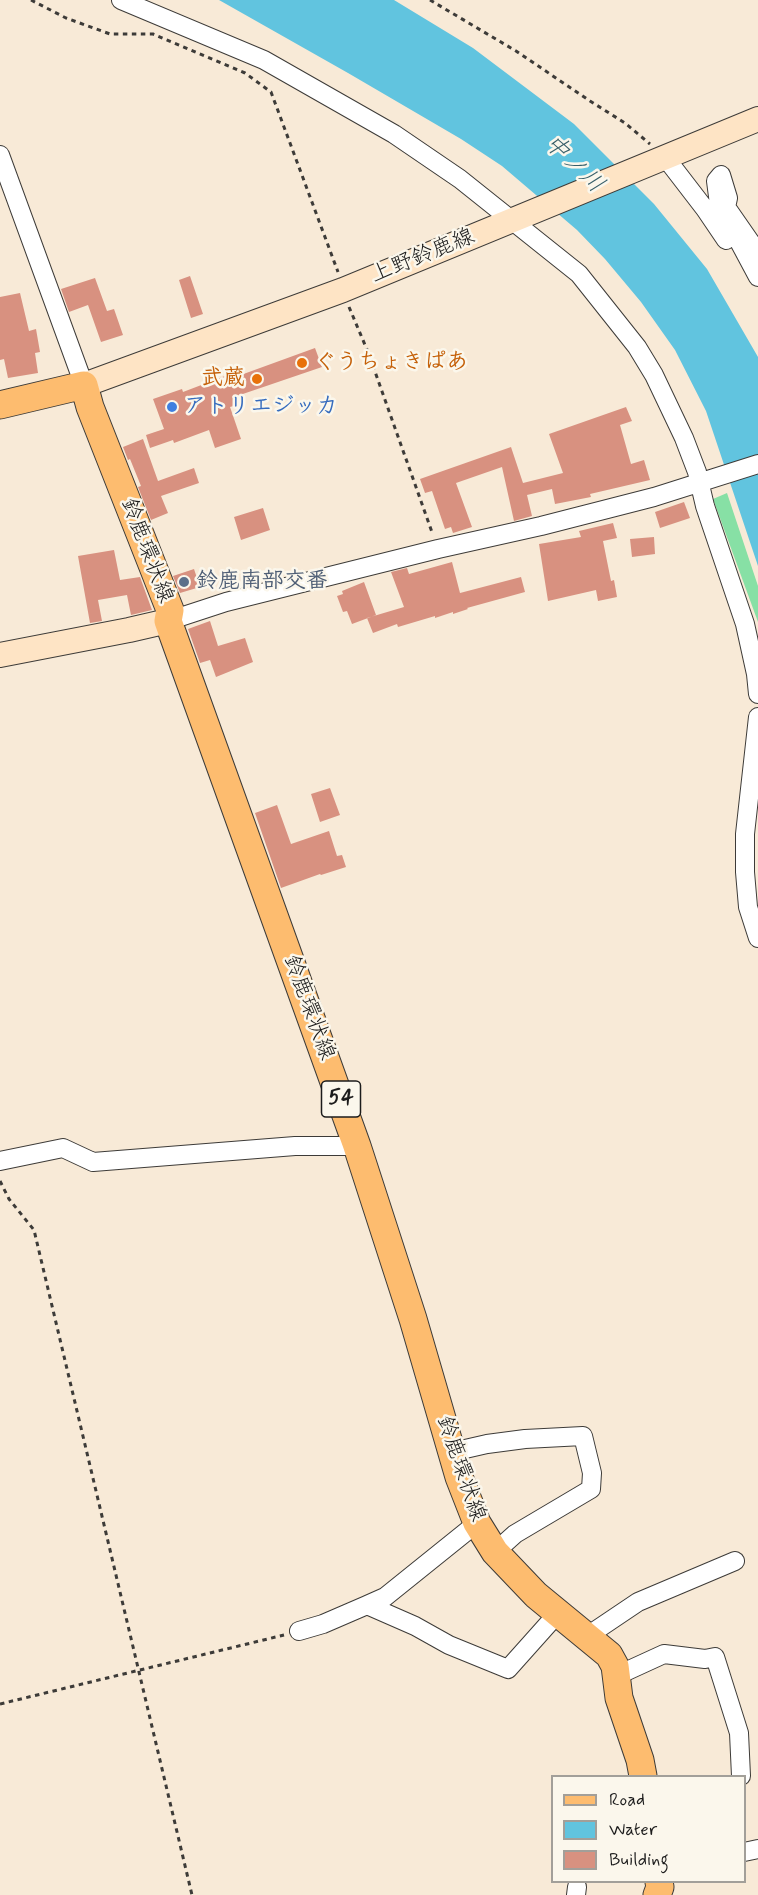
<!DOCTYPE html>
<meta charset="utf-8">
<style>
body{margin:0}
#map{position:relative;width:758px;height:1895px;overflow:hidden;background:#f8ead7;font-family:Mynerve,sans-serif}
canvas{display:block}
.legend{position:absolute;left:551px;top:1775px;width:195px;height:108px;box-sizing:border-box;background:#fbf7ec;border:2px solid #a29f99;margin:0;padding:8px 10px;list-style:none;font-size:18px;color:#1c1c1c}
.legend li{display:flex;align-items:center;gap:12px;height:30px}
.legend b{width:30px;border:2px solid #a29f99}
</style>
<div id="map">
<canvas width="758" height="1895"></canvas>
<ul class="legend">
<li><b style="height:8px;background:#fdbc6f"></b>Road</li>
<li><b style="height:16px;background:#61c4df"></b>Water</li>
<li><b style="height:16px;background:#d89180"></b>Building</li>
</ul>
</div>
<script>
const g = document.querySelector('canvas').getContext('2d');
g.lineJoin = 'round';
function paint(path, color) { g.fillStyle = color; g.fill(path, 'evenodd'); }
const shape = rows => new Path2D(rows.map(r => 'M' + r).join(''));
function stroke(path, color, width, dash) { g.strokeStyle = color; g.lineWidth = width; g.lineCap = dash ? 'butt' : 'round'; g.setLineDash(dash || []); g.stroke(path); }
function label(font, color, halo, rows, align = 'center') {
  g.font = font + ' Mynerve,"Klee One",sans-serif'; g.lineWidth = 5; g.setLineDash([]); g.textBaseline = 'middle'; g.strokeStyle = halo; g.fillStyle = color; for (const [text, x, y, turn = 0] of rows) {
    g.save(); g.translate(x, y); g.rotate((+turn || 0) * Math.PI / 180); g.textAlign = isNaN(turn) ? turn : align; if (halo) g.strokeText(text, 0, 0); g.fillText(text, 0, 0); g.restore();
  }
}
paint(shape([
 [727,493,758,586,758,622,713,499]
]), '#87e0a5');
paint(shape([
 [219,0,394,0,473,48,574,124,654,204,707,269,758,357,758,566,706,411,675,350,641,302,605,259,577,230,502,166,461,139,348,73]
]), '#61c4df');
paint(shape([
 [190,276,203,314,191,318,179,280],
 [95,278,107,311,114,309,123,335,101,342,88,305,69,312,61,289],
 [20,293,29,331,36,329,40,352,35,353,38,373,8,378,4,359,0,360,0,297],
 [315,348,322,367,234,397,237,405,230,407,241,439,215,448,209,430,174,443,173,440,150,448,146,435,164,429,153,399,182,389,183,392,225,376,227,380],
 [626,407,632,421,620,425,631,464,644,460,650,480,590,494,591,497,555,504,552,489,527,495,532,516,514,521,502,467,456,483,472,527,453,533,451,527,445,529,432,491,425,493,420,479,511,447,523,483,563,473,549,434],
 [143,439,158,481,194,468,199,483,161,496,168,513,151,520,138,487,141,486,130,459,128,460,123,447],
 [684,502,690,518,660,528,655,512],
 [263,508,270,530,241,540,234,517],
 [613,523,617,538,603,541,611,581,614,580,617,597,598,601,596,590,548,601,539,544,581,537,579,531],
 [654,537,655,554,632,557,630,539],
 [114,550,120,580,140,577,152,610,131,615,127,595,98,600,102,621,90,623,78,556],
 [452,562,460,593,521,577,525,592,467,608,468,609,453,614,453,612,435,618,435,616,398,627,397,624,373,633,367,618,404,607,391,572,407,568,409,574],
 [194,569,200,587,180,593,173,576],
 [364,582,376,615,352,624,347,611,343,612,337,596,343,594,342,591],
 [210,621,218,646,245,638,253,662,216,677,210,660,200,663,188,629],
 [330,788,340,815,320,822,311,794],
 [277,805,291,844,329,831,337,856,342,855,346,867,321,875,320,874,281,888,255,813]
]), '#d89180');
const street = shape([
 [121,0,264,60,394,134,460,179,579,274,637,347,654,375,684,438,697,472,705,506,745,624,756,674,758,694],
 [0,155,84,385],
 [665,157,705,209,726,240],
 [758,253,726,207,728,198,721,175,716,181,719,204,758,277],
 [168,621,226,602,438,549,541,526,654,497,758,464],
 [758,717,745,834,745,872,748,907,758,938],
 [0,1161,63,1148,93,1162,295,1146,357,1146],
 [452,1452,487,1444,525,1439,583,1436,592,1473,591,1489,515,1534,495,1552],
 [367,1605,385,1597,477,1523],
 [299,1631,323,1624,367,1605,415,1626,449,1645,508,1669,558,1613],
 [586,1637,638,1602,735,1561],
 [616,1676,664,1654,705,1659,715,1657,739,1733,741,1776],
 [744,1852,758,1849],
 [576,1895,577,1887]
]);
const secondary = shape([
 [84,385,343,290,758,119],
 [0,655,129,630,168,621]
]);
const primary = shape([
 [0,405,84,385,90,407,170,610,168,621,357,1146,413,1319,459,1477,477,1523,495,1552,536,1595,609,1655,615,1666,619,1698,640,1760,643,1776],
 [657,1895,660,1887,659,1882]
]);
stroke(street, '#3d3b38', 20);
stroke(secondary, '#3d3b38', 26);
stroke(primary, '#3d3b38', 29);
stroke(shape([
 [31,0,66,18,110,34,153,34,245,73,271,92,338,272],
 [430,0,516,51,590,101,625,123,650,144],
 [349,307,368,352,433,535],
 [0,1181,9,1199,34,1230,192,1895],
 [0,1704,284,1635]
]), '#3d3b38', 3, [4.5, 4.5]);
stroke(street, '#fff', 18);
stroke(secondary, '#fee4c5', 24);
stroke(primary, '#fdbc6f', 27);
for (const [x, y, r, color] of [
 [302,363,6,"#e8710a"],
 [257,379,6,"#e8710a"],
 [172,407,6,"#3f7fe0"],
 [184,582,6,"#5c6f8a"]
]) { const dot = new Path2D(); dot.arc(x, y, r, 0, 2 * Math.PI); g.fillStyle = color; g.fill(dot); stroke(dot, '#fbf7ec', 2); }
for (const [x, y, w] of [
 [341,1099,39]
]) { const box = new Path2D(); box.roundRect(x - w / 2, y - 18, w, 36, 4.5); g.fillStyle = '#fbf7ec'; g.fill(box); stroke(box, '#1c1c1c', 1.5); }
label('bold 21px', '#1c1c1c', null, [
 ["54",341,1099]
]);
label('22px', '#1c1c1c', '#fbf7ec', [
 ["上野鈴鹿線",423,257,-22],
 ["鈴鹿環状線",146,551,69],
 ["鈴鹿環状線",308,1008,70],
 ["鈴鹿環状線",460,1469,71]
]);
label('bold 22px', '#c56008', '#fbf7ec', [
 ["ぐうちょきぱあ",314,363],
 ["武蔵",245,379,"right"]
], 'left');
label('bold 22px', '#366cbe', '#fbf7ec', [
 ["アトリエジッカ",184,407]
], 'left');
label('bold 22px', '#4e5e75', '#fbf7ec', [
 ["鈴鹿南部交番",196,582]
], 'left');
label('italic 24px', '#385f6a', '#fbf7ec', [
 ["中ノ川",573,165,44]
]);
</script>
